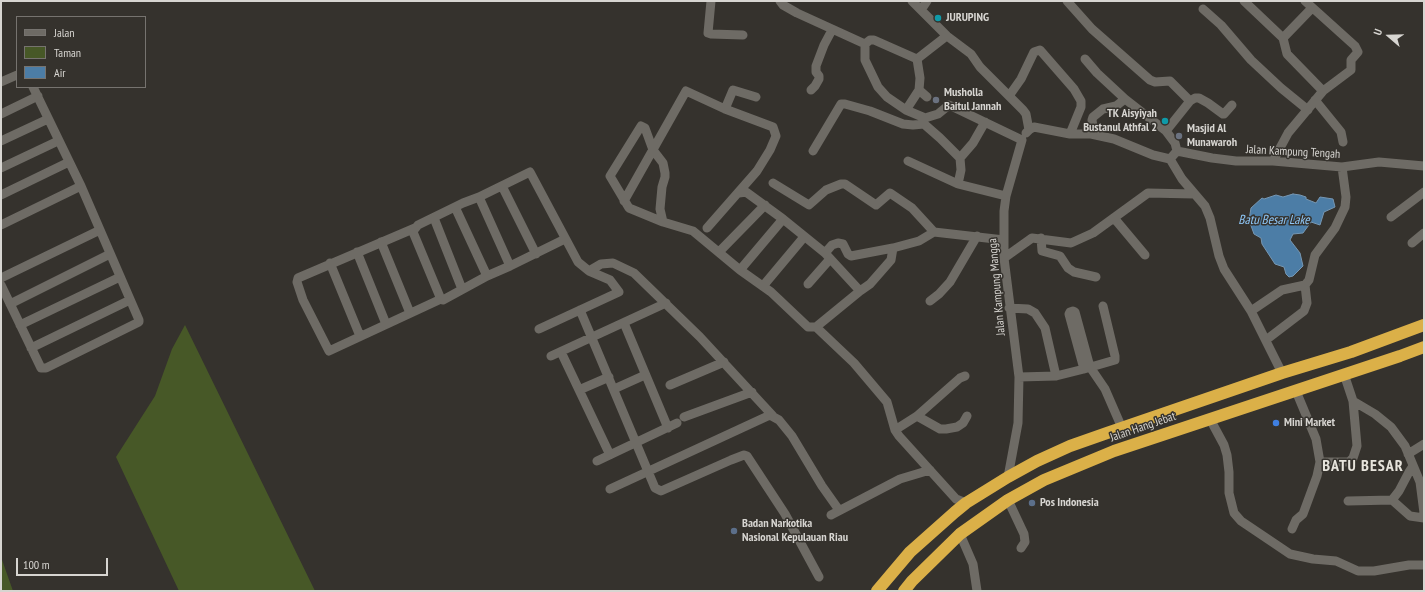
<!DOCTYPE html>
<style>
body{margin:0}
#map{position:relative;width:1425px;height:592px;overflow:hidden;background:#35322d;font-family:"PT Sans Narrow",sans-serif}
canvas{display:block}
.frame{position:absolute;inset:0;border:2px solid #d7d5d1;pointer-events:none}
.legend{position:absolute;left:16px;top:16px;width:130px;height:72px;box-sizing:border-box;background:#35322d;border:1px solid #76736f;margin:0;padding:5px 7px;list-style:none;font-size:12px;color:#d7d5d1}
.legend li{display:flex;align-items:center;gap:8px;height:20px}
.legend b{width:20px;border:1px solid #76736f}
.north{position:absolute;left:1369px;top:16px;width:40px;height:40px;-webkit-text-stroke:3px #35322d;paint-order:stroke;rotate:290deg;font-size:11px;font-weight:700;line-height:16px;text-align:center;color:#d7d5d1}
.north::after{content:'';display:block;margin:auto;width:14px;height:18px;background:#d7d5d1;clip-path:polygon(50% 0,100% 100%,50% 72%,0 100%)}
.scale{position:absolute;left:16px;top:558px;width:92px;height:18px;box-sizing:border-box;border:2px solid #d7d5d1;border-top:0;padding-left:5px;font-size:12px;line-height:14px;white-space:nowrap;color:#d7d5d1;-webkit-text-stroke:3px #35322d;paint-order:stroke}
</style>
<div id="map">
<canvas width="1425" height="592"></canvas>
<div class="frame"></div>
<ul class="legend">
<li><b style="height:5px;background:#6e6b65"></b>Jalan</li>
<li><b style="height:11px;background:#475827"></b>Taman</li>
<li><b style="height:11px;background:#4c7da6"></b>Air</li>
</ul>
<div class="north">U</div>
<div class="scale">100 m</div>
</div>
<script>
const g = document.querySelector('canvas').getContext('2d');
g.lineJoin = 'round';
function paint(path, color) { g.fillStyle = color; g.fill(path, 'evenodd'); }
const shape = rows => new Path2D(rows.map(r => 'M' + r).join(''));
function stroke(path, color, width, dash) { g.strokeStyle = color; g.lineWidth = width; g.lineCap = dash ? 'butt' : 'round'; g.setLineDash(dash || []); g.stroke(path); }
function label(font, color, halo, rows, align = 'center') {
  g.font = font + ' "PT Sans Narrow",sans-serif'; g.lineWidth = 3; g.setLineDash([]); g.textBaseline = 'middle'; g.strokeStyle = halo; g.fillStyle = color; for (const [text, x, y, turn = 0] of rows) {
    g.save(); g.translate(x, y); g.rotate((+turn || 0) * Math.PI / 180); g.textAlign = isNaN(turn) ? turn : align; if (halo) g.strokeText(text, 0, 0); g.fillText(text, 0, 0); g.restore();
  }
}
paint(shape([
 [185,325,315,591,179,591,116,457,155,396,172,349],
 [1,557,13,591,1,591]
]), '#475827');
const water = shape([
 [1293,194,1300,195,1306,197,1306,199,1316,203,1320,197,1333,199,1335,207,1324,212,1320,225,1311,222,1303,233,1293,234,1290,240,1300,253,1303,266,1293,276,1289,277,1286,274,1284,267,1275,264,1262,244,1261,238,1254,234,1249,220,1251,208,1262,198,1264,199,1276,195,1283,197,1293,194]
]);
paint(water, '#4c7da6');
stroke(water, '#7697b3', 1);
stroke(shape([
 [711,1,708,33,711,34,743,35],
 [780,1,783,5,797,13,865,44,865,60,878,87,887,97,906,110,925,118,938,114,949,105,1022,140,1006,196,1004,211,1004,258,1019,377,1018,423,1008,477],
 [912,1,947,36,971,54,980,67,1023,110,1026,114,1029,130],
 [1067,1,1092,29,1150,80,1155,82,1170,81,1190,101,1166,131,1175,143,1177,151],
 [1244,1,1283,38,1287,54,1323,91],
 [1203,9,1221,25,1251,60,1281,88,1308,110],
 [921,10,927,1],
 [1283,38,1312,8],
 [865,44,870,40,874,40,917,59],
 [1085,59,1097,73,1125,99,1166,131],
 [1,82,17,75],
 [811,90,815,86,819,79,819,76,816,72,816,66,824,45,832,30],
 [919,90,920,78,917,59,944,38,947,36],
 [1009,96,1021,79,1034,52,1040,50,1074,89,1081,101,1081,107,1070,134],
 [1315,100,1341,132,1343,142],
 [1190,101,1195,98,1199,98,1208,103,1223,114,1224,114,1232,105],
 [725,109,733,90,756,97],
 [906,110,919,90,927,97],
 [1,114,38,96],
 [924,119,924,124,940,138,960,158],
 [985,122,973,143,960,158,961,170,958,184,1006,196],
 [1026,133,1029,130,1034,127,1070,134,1091,134,1114,139,1153,155,1170,159],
 [1102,136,1093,127,1092,120,1093,117,1103,109,1116,106,1125,99],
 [1,141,48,119],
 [813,151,841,104,845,104,870,111,903,124,913,125,924,124],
 [908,161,958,184],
 [1273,161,1288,133,1323,91,1351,70,1351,60,1358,52,1355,46,1305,1],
 [1,168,58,141],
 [773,183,809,205,826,190,841,184,845,184,876,205,890,193,912,208,934,232],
 [502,186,536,254],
 [1,195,69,162],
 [479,197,530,172,578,262,589,271,610,280,619,292,539,329],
 [624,201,686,91,725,109,773,127,776,136,770,150,757,171,707,228],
 [455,207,487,276],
 [1391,217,1424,192],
 [434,218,462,289],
 [1114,218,1145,255],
 [663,222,660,209,662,187,665,177,665,173,663,163,653,150,645,128,641,126,610,176,629,208,663,222,693,231,740,270,771,292,808,327,816,327,860,291,825,253,783,219,746,192,739,193],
 [1,225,81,186],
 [415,228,298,278,297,282,303,300,329,351,441,299],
 [1041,238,1042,251,1060,256,1068,268,1074,272,1096,277],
 [381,242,410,313],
 [1412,243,1424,233],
 [357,252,386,324],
 [719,252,765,205],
 [825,253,832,245,838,243,843,244,848,254,851,256,893,248],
 [1004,258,1032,238,1071,243,1093,233,1148,193,1194,194],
 [330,263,360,336],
 [510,266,487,276,443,300,440,297,413,232,414,230,418,225,463,203,479,197,510,266,565,239],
 [740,270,783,219],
 [589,271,601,264,613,263,634,273,700,337,773,416],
 [1,278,100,230],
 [808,284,830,259],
 [1,285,41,368,46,368,139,322,139,320,81,186,33,87],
 [763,286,804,237],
 [860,291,870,284,891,260,893,248,919,241,934,232,1004,240],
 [930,301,939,294,950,282,977,236],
 [10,304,110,254],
 [1009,308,1028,309,1035,313,1045,328,1056,376],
 [580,310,655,488,661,491,731,460,744,455,747,456,785,514,819,577],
 [1251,311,1282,290,1305,285,1309,280,1315,255,1335,228,1345,207,1346,197,1342,167],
 [624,323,668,428],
 [20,325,120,277],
 [816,327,854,363,887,402,895,430,899,436,956,499,966,503],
 [1266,340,1304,311,1307,303,1305,285],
 [31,348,130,300],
 [561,352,610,455],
 [551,356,666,303],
 [1084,369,1069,314,1070,312,1073,311,1075,312,1090,367,1105,389,1122,428],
 [1282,373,1251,311,1224,269,1219,256,1210,218,1205,206,1182,179,1170,159,1177,151,1212,158,1236,161,1273,161,1342,167,1379,162,1424,166],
 [1019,377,1056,376,1084,369,1115,360,1115,356,1103,306],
 [670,385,724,362],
 [614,389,645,375],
 [579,390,609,377],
 [1353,401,1375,414,1391,427,1405,446,1420,482,1424,513],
 [917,416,940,429,946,429,957,427,963,423,967,416],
 [684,417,752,392],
 [1210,419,1224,445,1227,455,1229,472,1229,493,1234,513,1241,521,1290,554,1313,559,1336,561,1358,571,1374,571,1409,565,1424,565],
 [895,430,917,416,960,378,965,376],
 [1408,454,1424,444],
 [597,461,677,423],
 [1320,462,1349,462,1353,458,1357,446,1353,401,1344,374],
 [610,489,770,415,779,420,792,436,822,486,839,510],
 [1008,500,1024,534,1025,542,1021,548],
 [1392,500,1399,491,1409,472,1413,466],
 [1348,501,1392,500,1410,516,1424,518],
 [831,515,900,479,930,470],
 [1292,529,1296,520,1303,514,1317,476,1320,462,1316,439,1296,391],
 [960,534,973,564,977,591]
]), '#6e6b65', 9);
stroke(shape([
 [877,591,910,552,955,512,966,503,1008,477,1037,461,1070,446,1107,433,1282,373,1351,352,1424,325],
 [904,591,912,581,960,534,1008,500,1044,480,1114,451,1400,356,1424,347]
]), '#dbb048', 12);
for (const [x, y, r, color] of [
 [938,18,4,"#0f9aa8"],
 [936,100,4,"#6b7280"],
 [1165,121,4,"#0f9aa8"],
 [1179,136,4,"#6b7280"],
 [1276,423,4,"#3f7fe0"],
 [1032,503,4,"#5c6f8a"],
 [734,531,4,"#5c6f8a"]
]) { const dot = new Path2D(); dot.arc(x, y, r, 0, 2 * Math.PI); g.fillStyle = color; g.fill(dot); stroke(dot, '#35322d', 1.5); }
label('bold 12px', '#d7d5d1', '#35322d', [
 ["JURUPING",946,18],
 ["Musholla",944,93],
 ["Baitul Jannah",944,107],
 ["TK Aisyiyah",1157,114,"right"],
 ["Bustanul Athfal 2",1157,128,"right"],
 ["Masjid Al",1187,129],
 ["Munawaroh",1187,143],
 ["Mini Market",1284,423],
 ["Pos Indonesia",1040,503],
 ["Badan Narkotika",742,524],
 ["Nasional Kepulauan Riau",742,538]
], 'left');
label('12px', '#d7d5d1', '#35322d', [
 ["Jalan Kampung Tengah",1293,152,3],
 ["Jalan Kampung Mangga",997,287,-95],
 ["Jalan Hang Jebat",1143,427,-19]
]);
label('italic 13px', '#8fc7f7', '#35322d', [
 ["Batu Besar Lake",1274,220]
]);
g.letterSpacing = '1px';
label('bold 16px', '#e7e4dc', '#35322d', [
 ["BATU BESAR",1363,466]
]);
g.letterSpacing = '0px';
</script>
